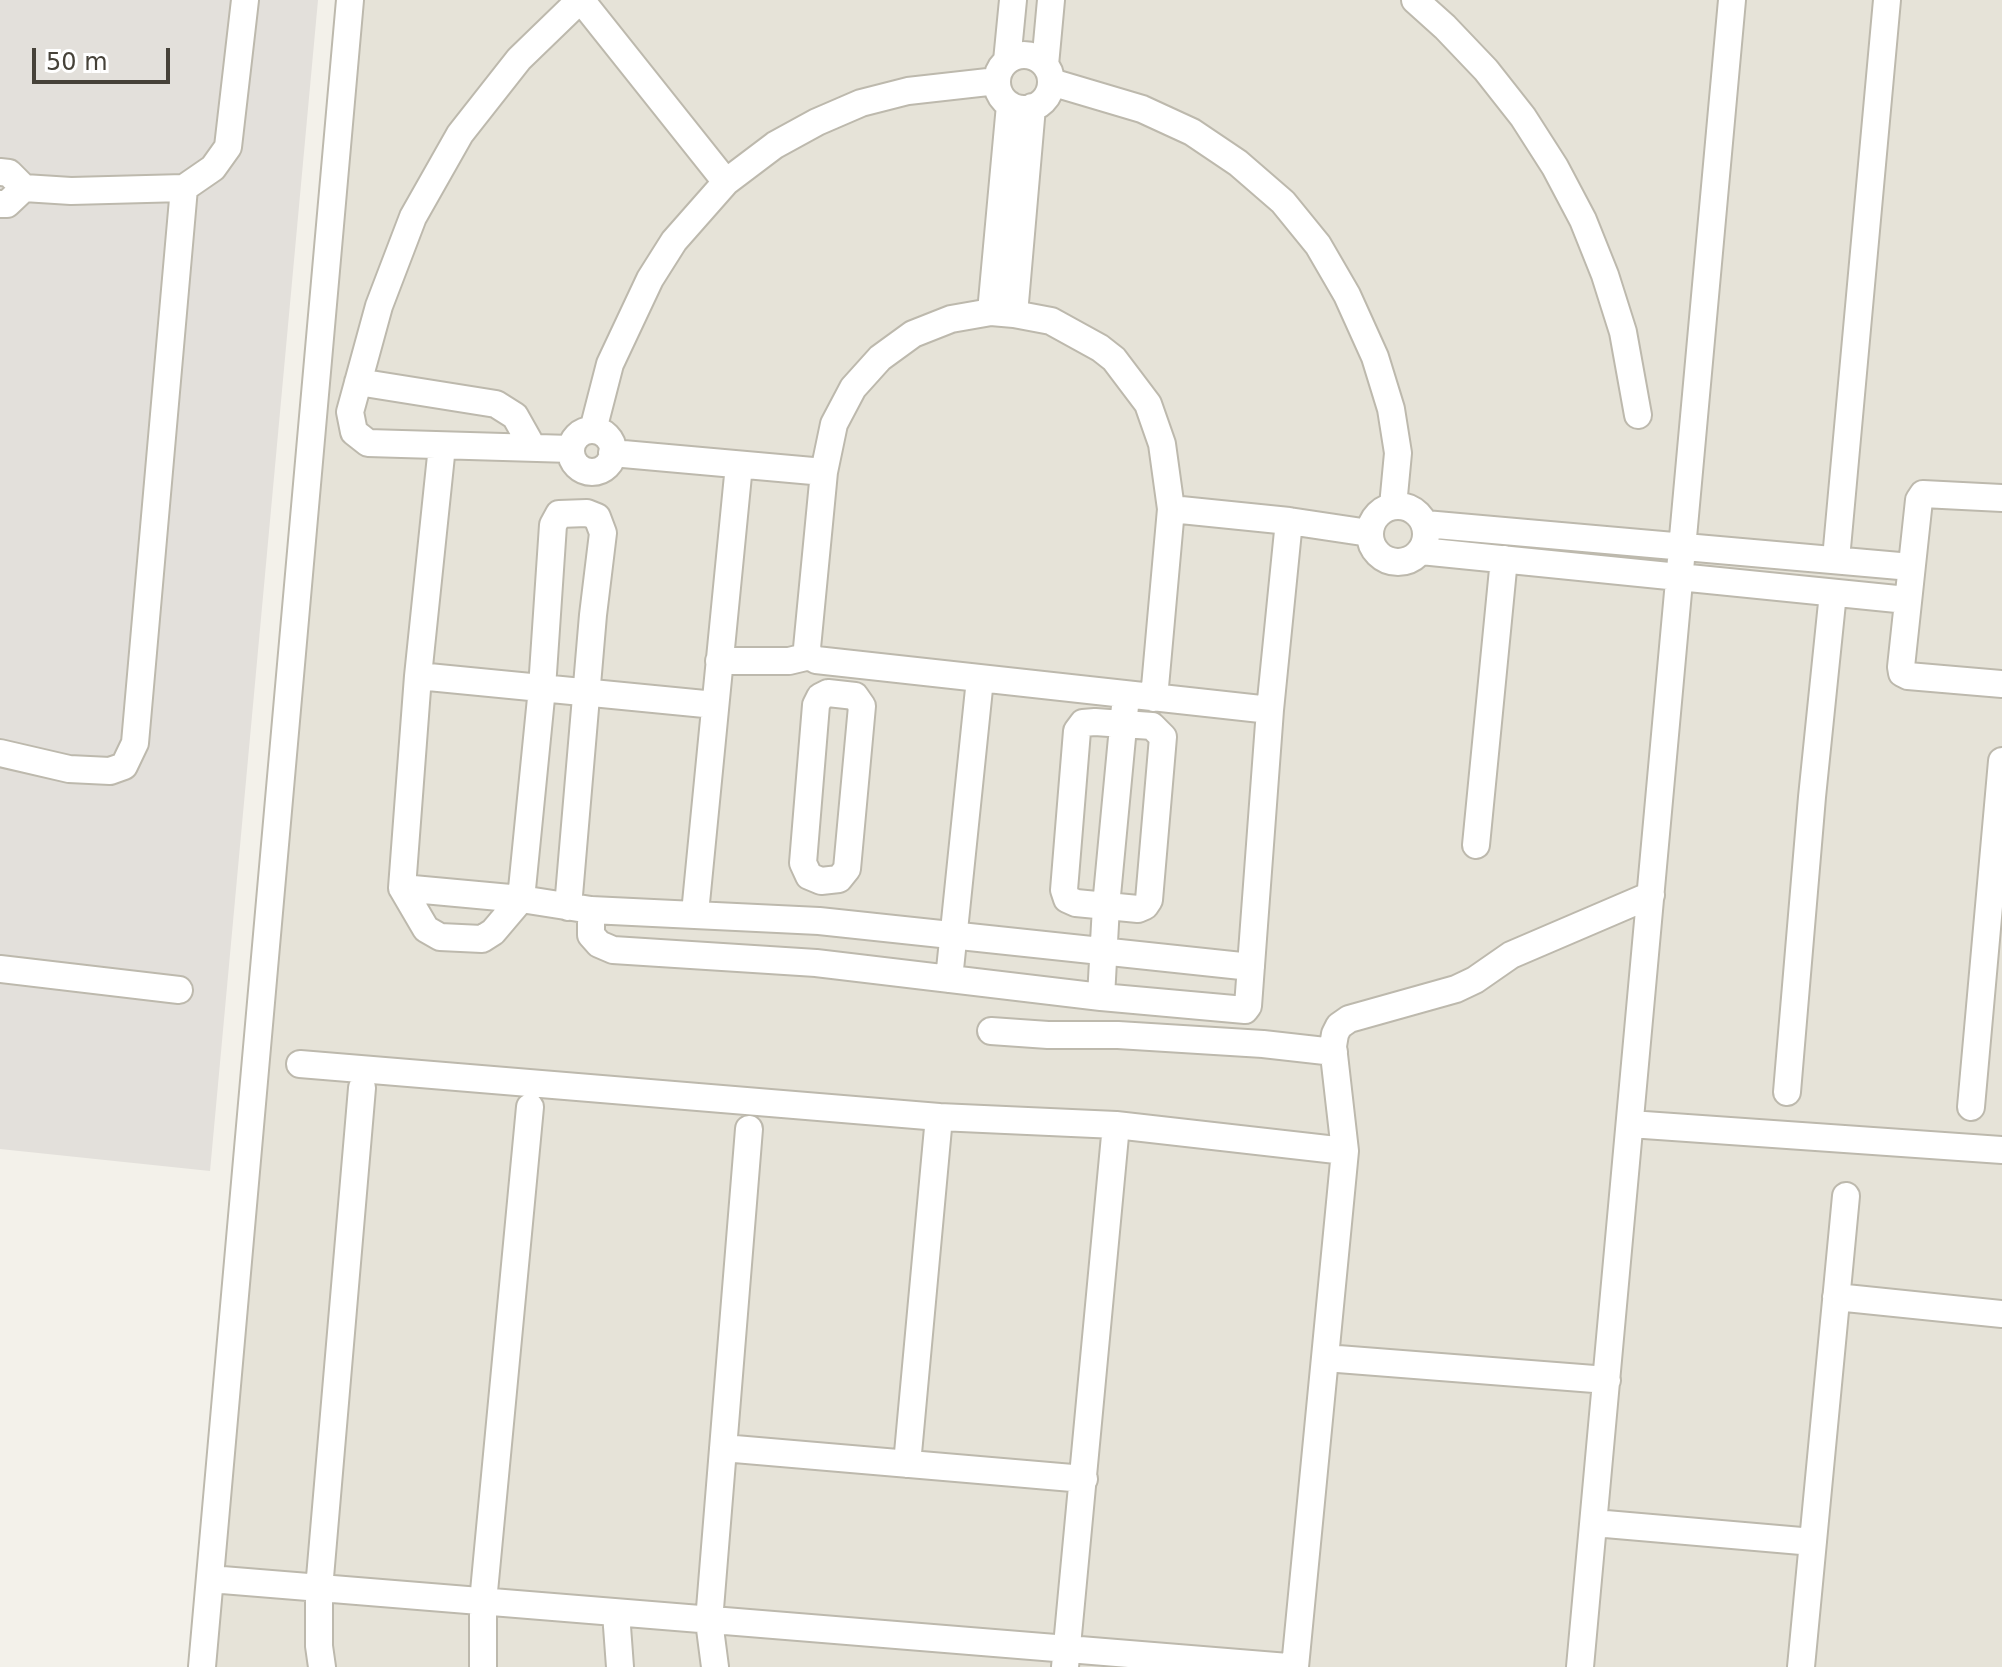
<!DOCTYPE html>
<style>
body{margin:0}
#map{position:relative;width:2002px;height:1667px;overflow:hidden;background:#f3f1ea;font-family:"DejaVu Sans",sans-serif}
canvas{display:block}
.scale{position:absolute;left:32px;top:48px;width:138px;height:36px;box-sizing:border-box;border:4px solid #464239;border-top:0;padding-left:10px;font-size:24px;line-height:28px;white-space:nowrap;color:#464239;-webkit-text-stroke:6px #fff;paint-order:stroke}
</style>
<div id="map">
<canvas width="2002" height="1667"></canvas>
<div class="scale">50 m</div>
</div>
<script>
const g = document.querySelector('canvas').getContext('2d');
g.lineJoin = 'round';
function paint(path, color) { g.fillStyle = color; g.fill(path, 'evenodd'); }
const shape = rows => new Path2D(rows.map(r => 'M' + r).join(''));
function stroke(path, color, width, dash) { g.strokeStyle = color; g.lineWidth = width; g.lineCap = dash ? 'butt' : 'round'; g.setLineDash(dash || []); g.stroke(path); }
paint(shape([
 [358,0,2002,0,2002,1667,205,1667]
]), '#e6e3d8');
paint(shape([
 [0,0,318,0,210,1171,0,1149]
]), '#e3e0db');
const minor = shape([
 [581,0,726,182],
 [1415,0,1445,27,1486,70,1523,117,1555,167,1583,220,1605,275,1623,332,1638,415],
 '997 82a27 27 0 1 1 54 0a27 27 0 1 1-54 0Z',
 [1007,61,1013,0],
 [1045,65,1051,0],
 [1051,82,1142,109,1192,132,1238,163,1283,202,1318,245,1347,295,1375,357,1391,409,1398,453,1393,506],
 [0,172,9,173,24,188,71,191,184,188,213,168,228,147,245,0],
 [0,204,7,204,24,188],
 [991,312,1010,105],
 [1014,314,1032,107],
 [358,382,496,404,515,416,533,448],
 [593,430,610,364,650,279,674,241,726,182,775,145,817,122,861,103,908,91,997,81],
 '571 451a21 21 0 1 1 42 0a21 21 0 1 1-42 0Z',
 [442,446,418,676,402,888,426,929,440,937,482,939,493,932,521,899,542,688,553,525,559,514,587,513,597,517,603,533,593,615,568,907],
 [571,449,368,443,354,432,350,412,379,306,413,217,460,134,519,59,580,0],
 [612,453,824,472],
 [2002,498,1923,494,1919,500,1901,667,1902,673,1908,676,2002,684],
 '1370 534a28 28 0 1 1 56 0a28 28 0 1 1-56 0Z',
 [1171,509,1289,521,1369,533],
 [1425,524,1911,567],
 [1421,551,1907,600],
 [1836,559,1887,0],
 [810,656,807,648,824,472,834,424,853,388,880,358,913,334,951,319,991,312,1014,314,1051,321,1100,348,1114,359,1148,404,1162,444,1171,509,1154,698],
 [719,661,789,661,810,656,816,660,1270,710],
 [418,676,715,705],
 [828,693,855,696,862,706,847,869,839,879,821,881,809,876,803,863,816,705,820,697,828,693],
 [1095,722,1152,726,1163,737,1149,900,1145,906,1138,909,1076,903,1067,899,1064,890,1077,731,1083,723,1095,722],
 [0,753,69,769,110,771,124,766,135,743,184,188],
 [1476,845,1504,559],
 [402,888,521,899,591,910,819,921,1251,967],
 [591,910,591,935,599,944,613,950,816,963,1101,997,1245,1010,1248,1006,1270,710,1289,521],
 [695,913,739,465],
 [0,969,179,990],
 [949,979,980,679],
 [1101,997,1106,906,1125,706],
 [991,1031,1048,1035,1118,1035,1263,1044,1334,1052],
 [300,1064,939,1117],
 [1787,1092,1812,797,1833,593],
 [1971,1107,2002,761],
 [1630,1124,2002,1150],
 [1836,1297,2002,1314],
 [1325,1358,1607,1380],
 [723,1448,1084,1479],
 [907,1464,939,1117,1116,1125,1345,1151],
 [1594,1523,1813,1542],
 [210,1579,1288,1667],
 [616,1613,620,1667],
 [202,1667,350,0],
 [322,1667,319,1646,319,1589,362,1088],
 [483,1667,483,1602,530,1107],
 [715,1667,709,1621,749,1129],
 [1065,1667,1116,1125],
 [1295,1667,1345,1151,1333,1046,1335,1034,1339,1026,1349,1019,1456,989,1475,980,1511,955,1651,895],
 [1580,1667,1732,0],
 [1801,1667,1846,1196]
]);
stroke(minor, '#bdb9ad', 30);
stroke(minor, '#fff', 26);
</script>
